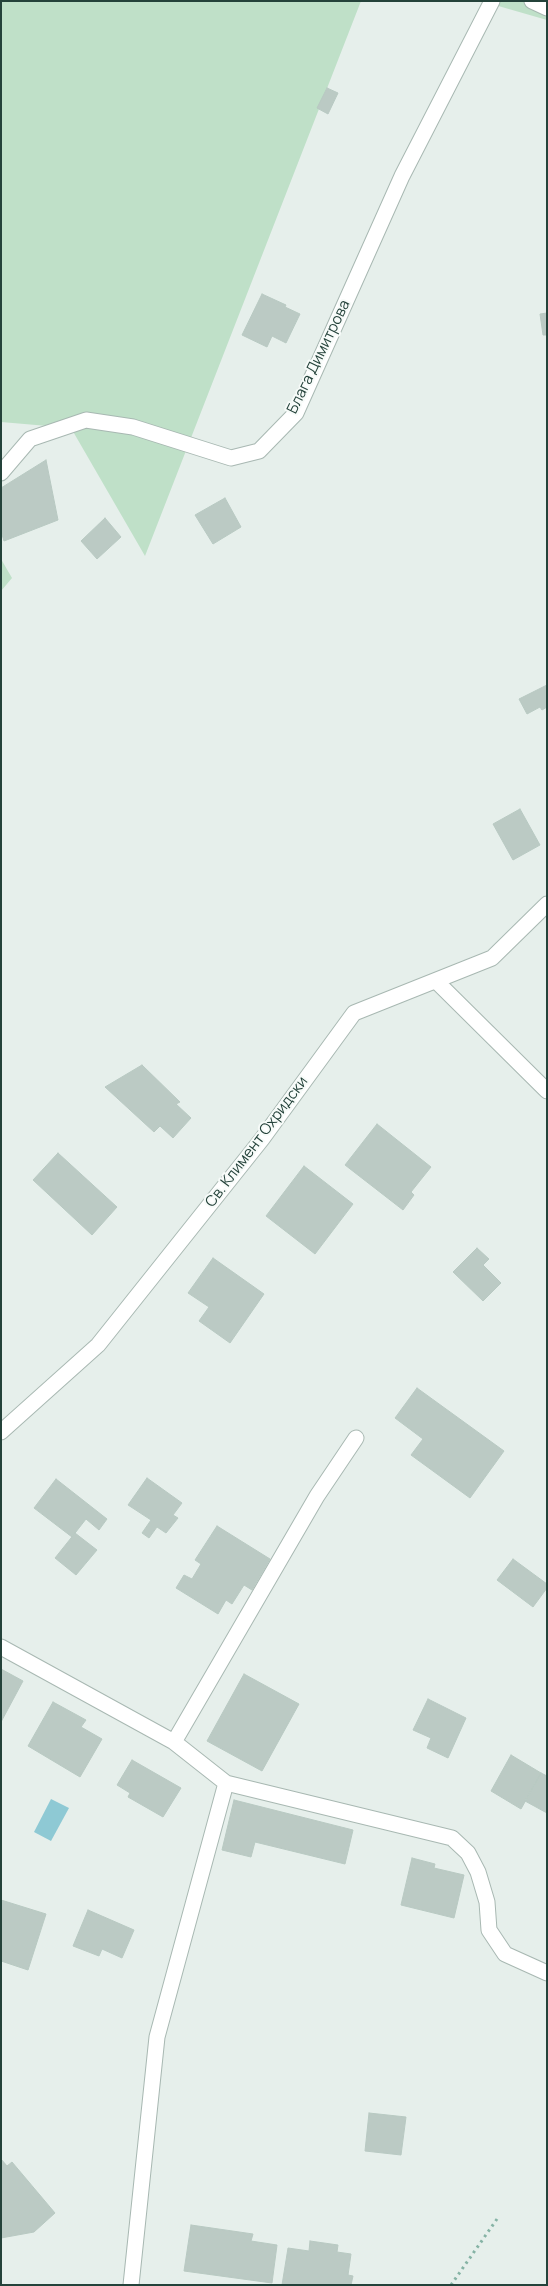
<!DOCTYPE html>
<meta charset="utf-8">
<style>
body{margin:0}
#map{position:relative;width:548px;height:2286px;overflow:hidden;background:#e6efeb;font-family:Manrope,sans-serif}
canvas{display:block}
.frame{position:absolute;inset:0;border:2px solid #24423a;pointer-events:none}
</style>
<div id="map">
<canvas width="548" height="2286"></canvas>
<div class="frame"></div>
</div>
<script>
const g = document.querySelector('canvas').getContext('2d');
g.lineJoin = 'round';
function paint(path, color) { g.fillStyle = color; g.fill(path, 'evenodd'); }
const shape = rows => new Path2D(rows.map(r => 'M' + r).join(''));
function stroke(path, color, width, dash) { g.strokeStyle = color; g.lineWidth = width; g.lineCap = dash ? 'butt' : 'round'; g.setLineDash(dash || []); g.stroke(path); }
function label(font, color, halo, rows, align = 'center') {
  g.font = font + ' Manrope,sans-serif'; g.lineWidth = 4; g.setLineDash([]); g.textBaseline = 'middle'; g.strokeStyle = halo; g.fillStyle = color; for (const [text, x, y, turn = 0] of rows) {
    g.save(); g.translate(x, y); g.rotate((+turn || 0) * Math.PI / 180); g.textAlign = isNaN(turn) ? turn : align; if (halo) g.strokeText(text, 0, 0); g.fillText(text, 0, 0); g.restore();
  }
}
paint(shape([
 [1,1,361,1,145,556,71,428,1,422],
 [481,1,547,1,547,20],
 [1,559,12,578,1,591]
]), '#bfe0c8');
paint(shape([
 [51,1799,69,1808,51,1841,34,1832]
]), '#8ec9d4');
const building = shape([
 [327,88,338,93,328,114,317,108,327,88],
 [262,294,286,305,285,307,300,314,286,343,272,336,267,347,242,335,262,294],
 [547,313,547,335,543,335,540,314,547,313],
 [46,460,58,520,4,541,1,531,1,488,46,460],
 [225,498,241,527,213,544,195,515,225,498],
 [105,518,121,537,97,559,81,541,105,518],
 [547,685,547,707,542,710,540,707,527,714,519,699,547,685],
 [520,809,540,845,513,860,493,824,520,809],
 [142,1065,180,1102,176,1104,191,1118,173,1138,160,1126,154,1132,105,1087,142,1065],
 [377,1124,431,1167,411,1192,414,1195,403,1210,345,1165,377,1124],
 [58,1153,117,1207,92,1235,33,1180,58,1153],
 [304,1166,353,1204,315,1254,266,1216,304,1166],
 [477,1248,489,1259,483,1265,501,1283,483,1301,453,1272,477,1248],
 [213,1258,264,1294,230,1343,199,1321,209,1307,188,1293,213,1258],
 [417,1388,504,1451,470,1498,411,1455,423,1439,395,1418,417,1388],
 [147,1478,182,1503,173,1515,178,1518,166,1533,157,1527,149,1538,142,1533,151,1520,128,1505,147,1478],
 [56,1479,107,1519,99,1530,86,1519,72,1537,34,1508,56,1479],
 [217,1526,270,1559,252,1590,244,1585,232,1604,226,1600,218,1614,176,1588,184,1575,192,1579,201,1564,195,1560,217,1526],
 [75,1533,97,1550,76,1575,55,1558,75,1533],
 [513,1559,547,1584,547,1588,533,1607,497,1580,513,1559],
 [1,1669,23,1681,1,1722,1,1669],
 [244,1674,299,1704,262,1771,207,1741,244,1674],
 [428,1699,466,1718,448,1758,427,1748,431,1738,413,1730,428,1699],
 [53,1702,86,1720,81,1727,102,1739,80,1777,28,1746,53,1702],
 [511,1755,541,1773,521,1809,491,1791,511,1755],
 [132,1760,181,1788,163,1817,128,1797,130,1793,117,1785,132,1760],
 [541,1773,547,1776,547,1813,525,1801,541,1773],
 [234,1800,353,1830,345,1864,255,1842,251,1857,222,1850,234,1800],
 [412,1858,435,1864,434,1868,464,1875,454,1918,401,1905,412,1858],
 [1,1900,46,1914,28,1970,1,1961,1,1900],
 [88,1910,134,1930,122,1958,102,1949,99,1956,73,1946,88,1910],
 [369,2113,406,2117,401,2155,365,2151,369,2113],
 [1,2159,7,2166,12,2162,55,2213,34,2232,1,2238,1,2159],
 [191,2225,253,2234,251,2241,277,2245,272,2283,184,2271,191,2225],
 [310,2241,338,2245,337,2252,351,2254,348,2275,353,2276,351,2285,282,2285,288,2248,309,2251,310,2241]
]);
paint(building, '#bbcac4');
stroke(building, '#b8c9c2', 1);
const minor = shape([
 [532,1,547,8],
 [1,473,30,439,86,420,133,427,231,458,259,451,296,413,402,176,492,1],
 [436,981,547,1091],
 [1,1432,98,1345,262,1139,354,1013,492,958,547,904],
 [1,1647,174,1742,226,1783,452,1838,468,1853,478,1872,487,1902,489,1930,505,1954,547,1973],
 [174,1742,317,1496,356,1438],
 [131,2285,157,2037,226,1783]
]);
stroke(minor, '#a8b8b2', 17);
stroke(shape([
 [451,2285,497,2219]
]), '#86b3a5', 3, [2.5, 4]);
stroke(minor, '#fff', 15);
label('15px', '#24423a', '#f7fbf9', [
 ["Блага Димитрова",319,357,-64],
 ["Св. Климент Охридски",257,1142,-53]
]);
</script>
